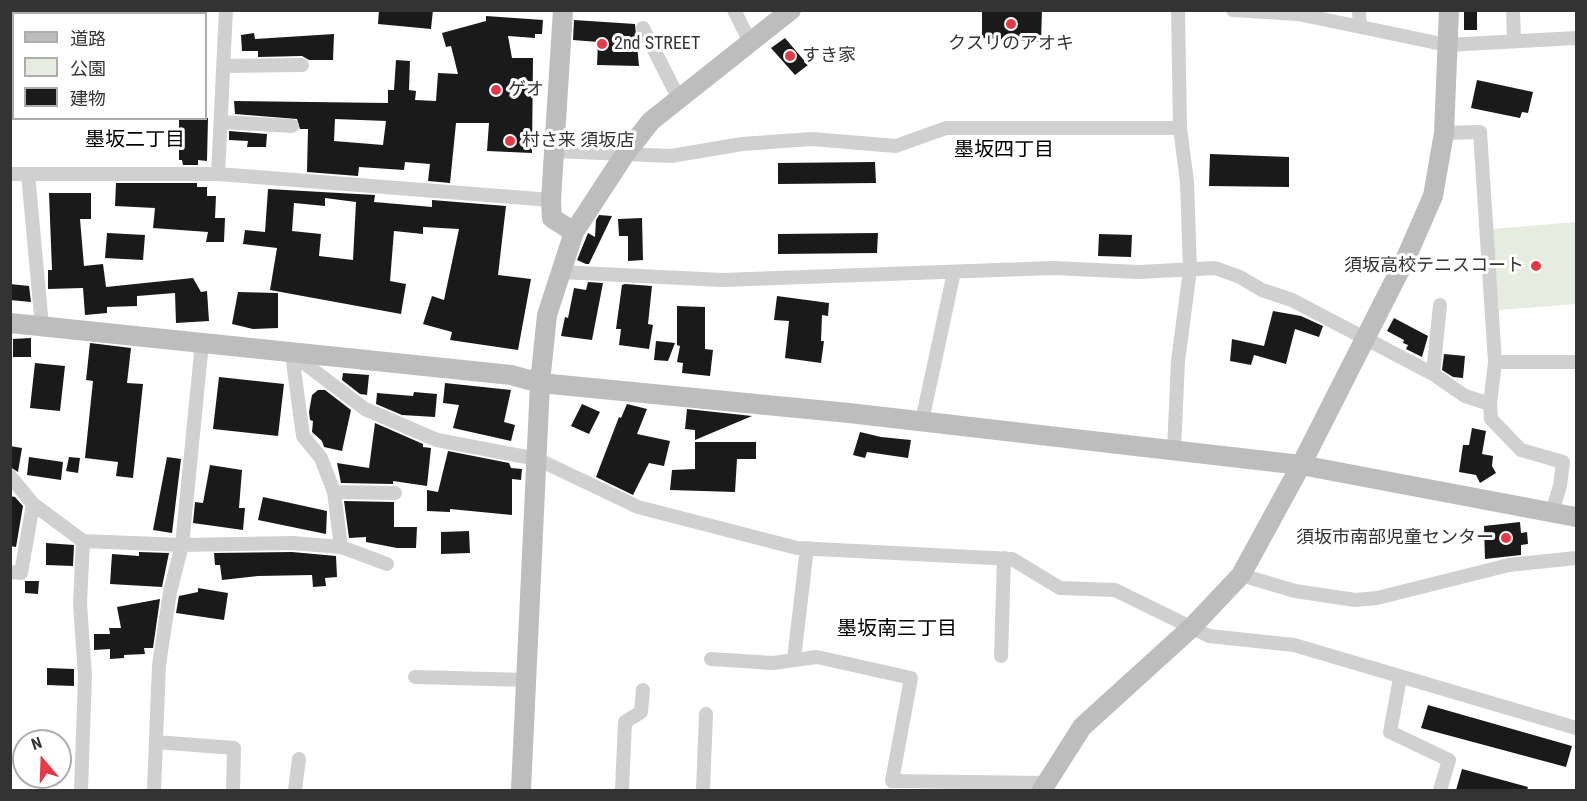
<!DOCTYPE html>
<meta charset="utf-8">
<style>
body{margin:0}
#map{position:relative;width:1587px;height:801px;overflow:hidden;background:#fff;font-family:"Roboto Condensed","Noto Sans JP",sans-serif}
canvas{display:block}
.frame{position:absolute;inset:0;border:12px solid #333;pointer-events:none}
.legend{position:absolute;left:12px;top:12px;width:195px;height:108px;box-sizing:border-box;background:#fff;border:2px solid #adadad;margin:0;padding:8px 10px;list-style:none;font-size:18px;color:#333}
.legend li{display:flex;align-items:center;gap:12px;height:30px}
.legend b{width:30px;border:2px solid #adadad}
.north{position:absolute;left:12px;top:729px;width:60px;height:60px;box-sizing:border-box;background:#fff;border:2px solid #adadad;border-radius:50%;rotate:341deg;font-size:16px;font-weight:700;line-height:24px;text-align:center;color:#333}
.north::after{content:'';display:block;margin:auto;width:21px;height:27px;background:#e63946;clip-path:polygon(50% 0,100% 100%,50% 72%,0 100%)}
</style>
<div id="map">
<canvas width="1587" height="801"></canvas>
<div class="frame"></div>
<ul class="legend">
<li><b style="height:8px;background:#bdbdbd"></b>道路</li>
<li><b style="height:16px;background:#e6ecdf"></b>公園</li>
<li><b style="height:16px;background:#1a1a1a"></b>建物</li>
</ul>
<div class="north">N</div>
</div>
<script>
const g = document.querySelector('canvas').getContext('2d');
g.lineJoin = 'round';
function paint(path, color) { g.fillStyle = color; g.fill(path, 'evenodd'); }
const shape = rows => new Path2D(rows.map(r => 'M' + r).join(''));
function stroke(path, color, width, dash) { g.strokeStyle = color; g.lineWidth = width; g.lineCap = dash ? 'butt' : 'round'; g.setLineDash(dash || []); g.stroke(path); }
function label(font, color, halo, rows, align = 'center') {
  g.font = font + ' "Roboto Condensed","Noto Sans JP",sans-serif'; g.lineWidth = 6; g.setLineDash([]); g.textBaseline = 'middle'; g.strokeStyle = halo; g.fillStyle = color; for (const [text, x, y, turn = 0] of rows) {
    g.save(); g.translate(x, y); g.rotate((+turn || 0) * Math.PI / 180); g.textAlign = isNaN(turn) ? turn : align; if (halo) g.strokeText(text, 0, 0); g.fillText(text, 0, 0); g.restore();
  }
}
paint(shape([
 [1576,222,1576,304,1499,310,1492,229]
]), '#e6ecdf');
paint(shape([
 [379,10,433,10,431,29,378,24],
 [982,10,1042,10,1041,42,982,38],
 [1464,10,1477,10,1477,30,1464,30],
 [486,16,543,20,542,34,535,34,535,38,508,36,512,58,533,58,532,153,487,151,489,123,456,123,450,183,428,181,430,164,405,162,404,170,359,167,358,176,307,172,308,129,300,129,297,119,235,114,234,101,388,103,388,90,394,90,396,60,410,61,409,90,416,91,415,100,436,101,438,73,458,74,451,46,446,47,442,33,486,21],
 [335,119,386,121,383,145,334,141],
 [574,20,635,24,639,66,597,65,598,42,573,40],
 [254,33,255,39,334,34,333,60,309,60,302,56,258,57,258,51,242,51,241,35],
 [785,38,808,65,795,75,771,48],
 [1477,80,1533,92,1528,113,1522,112,1520,118,1471,108],
 [179,118,208,118,207,161,198,160,198,165,183,165,182,160,179,160],
 [229,131,267,134,266,147,247,147,248,141,229,140],
 [1210,154,1289,157,1289,187,1209,186],
 [875,162,876,183,778,184,778,163],
 [116,183,197,183,197,187,207,187,207,196,216,196,215,218,225,218,224,242,206,242,208,232,153,228,155,208,115,206],
 [268,189,375,195,374,202,432,207,432,200,506,206,498,275,531,279,518,350,450,340,452,332,423,324,432,296,444,300,459,229,423,227,423,234,394,231,390,281,406,284,401,314,270,290,277,248,243,244,245,230,265,232],
 [325,198,356,202,353,260,319,256,321,234,292,231,294,203,325,206],
 [49,193,91,193,91,219,80,219,84,266,103,264,106,287,193,278,201,292,207,291,209,321,176,323,175,293,137,296,137,306,107,307,107,313,85,315,83,288,48,289,48,270,52,270],
 [599,215,612,216,589,264,586,264,577,260,588,233,595,237,596,220],
 [642,218,643,260,628,261,628,236,619,236,618,219],
 [107,233,145,235,143,260,105,258],
 [878,233,877,253,778,254,778,234],
 [1099,234,1132,235,1131,257,1098,256],
 [588,282,603,283,592,340,561,336,565,317,568,318,574,288,586,290],
 [10,284,29,286,31,302,10,300],
 [625,284,652,286,648,324,653,325,649,349,619,345,621,329,616,329,622,285],
 [238,292,278,293,278,328,253,329,232,324],
 [777,296,829,303,828,316,822,315,821,341,824,341,821,363,785,358,789,321,774,320],
 [677,306,705,307,705,349,713,350,710,376,682,373,683,363,677,362,680,346,677,345],
 [1273,311,1301,316,1323,326,1319,337,1295,329,1286,364,1254,355,1251,365,1230,361,1232,339,1264,346],
 [1394,318,1428,336,1422,357,1406,349,1408,345,1403,343,1404,340,1387,331],
 [31,338,31,357,13,357,13,339],
 [656,341,675,343,668,361,654,360],
 [90,343,131,348,127,383,143,384,133,478,116,476,118,462,85,458,93,381,86,380],
 [1444,354,1465,356,1463,378,1453,377,1442,370],
 [35,363,65,366,60,411,30,408],
 [343,373,369,375,367,395,360,394,342,380],
 [219,377,284,384,278,436,213,429],
 [445,383,511,390,504,422,515,425,511,441,453,428,459,405,443,403],
 [318,390,325,390,351,410,342,451,324,447,322,441,312,432,313,421,310,420,309,412,312,395],
 [414,392,437,394,435,417,402,415,376,404,377,393,413,396],
 [582,404,600,412,589,434,571,426],
 [627,404,647,409,637,434,670,441,664,466,649,463,633,495,596,477,619,417,621,418],
 [687,409,752,416,695,440,695,430,685,429],
 [375,423,423,444,423,447,431,448,427,486,393,481,393,484,341,483,337,463,369,468],
 [1472,428,1486,431,1482,454,1493,456,1492,466,1496,473,1480,483,1476,475,1459,472,1463,445,1469,445],
 [860,432,881,437,911,440,908,458,867,452,865,458,853,455],
 [695,442,756,442,756,459,737,459,735,492,670,490,672,470,695,469],
 [10,446,22,448,18,472,10,467],
 [448,451,509,463,511,468,522,469,521,480,512,479,512,515,450,509,450,512,427,511,427,490,438,492],
 [29,457,63,462,61,480,27,475],
 [69,457,80,458,78,473,66,471],
 [167,457,181,459,172,533,153,530],
 [210,465,242,470,239,508,245,508,243,530,193,523,195,502,203,503],
 [10,496,15,497,23,506,16,547,10,546],
 [263,497,327,511,326,534,258,520],
 [344,501,394,502,394,527,417,527,416,548,397,548,366,542,366,537,349,538],
 [1520,522,1521,533,1527,532,1528,544,1521,545,1521,555,1485,559,1484,526],
 [469,531,470,553,441,554,441,532],
 [46,543,74,545,73,566,46,565],
 [139,552,169,553,162,587,110,584,112,554,139,556],
 [292,552,336,556,337,577,325,578,326,586,313,587,312,575,258,576,222,580,220,565,215,565,214,553],
 [25,581,39,581,38,594,25,593],
 [198,588,228,593,224,620,176,613,179,596,198,592],
 [160,599,153,648,144,648,145,654,124,655,124,658,110,659,110,649,94,650,94,634,110,634,109,628,121,628,117,607],
 [47,668,74,669,74,686,47,685],
 [1428,705,1572,746,1566,767,1421,728],
 [1462,769,1528,787,1527,790,1456,790]
]), '#1a1a1a');
stroke(shape([
 [734,10,751,44],
 [1233,10,1298,14,1447,45,1576,38],
 [1359,10,1360,27],
 [1513,10,1514,41],
 [643,28,678,97],
 [224,66,302,65],
 [222,122,292,126],
 [1444,133,1480,132,1495,362,1490,404,1491,419,1521,450,1563,462,1560,486,1552,512],
 [555,151,671,156,742,144,812,139,896,146,946,128,1180,128],
 [10,174,218,174,551,200],
 [28,174,42,326],
 [218,174,226,10],
 [560,272,722,280,1053,268,1139,272,1215,268,1240,277,1262,290,1292,300,1433,374,1465,396,1490,404],
 [292,354,365,409,437,440,537,459,638,507,797,548,1012,559,1060,588,1115,590,1209,636,1294,645,1576,728],
 [292,354,303,436,321,458,334,492,341,547],
 [1495,362,1576,362],
 [1433,374,1440,305],
 [922,421,954,272],
 [1174,450,1178,361,1190,270,1187,182,1180,128,1178,10],
 [10,476,33,504,83,541,182,545,292,543,341,547,387,564],
 [334,492,395,493],
 [10,572,21,573,33,504],
 [1241,575,1295,591,1355,600,1377,598,1509,565,1576,558],
 [1001,656,1004,558],
 [711,659,773,663,817,657,911,678,892,781,1047,783],
 [794,659,807,548],
 [415,677,527,680],
 [1400,678,1390,732,1449,760,1440,790],
 [156,742,234,748,233,790],
 [81,790,85,676,80,604,83,541],
 [154,790,159,665,170,592,182,545,202,343],
 [295,790,299,759],
 [622,790,625,722,641,712,643,690],
 [703,790,706,714]
]), '#d0d0d0', 14);
stroke(shape([
 [574,232,625,154,651,121,791,10],
 [10,323,511,375,540,383,849,413,1301,465,1406,258,1433,196,1444,133,1449,10],
 [521,790,540,383,547,315,574,232,552,218,551,200,563,10],
 [1042,790,1082,727,1191,628,1241,575,1301,465,1576,517]
]), '#bdbdbd', 20);
for (const [x, y, r, color] of [
 [1011,24,6,"#e63946"],
 [602,44,6,"#e63946"],
 [790,56,6,"#e63946"],
 [496,90,6,"#e63946"],
 [510,141,6,"#e63946"],
 [1536,266,6,"#e63946"],
 [1506,538,6,"#e63946"]
]) { const dot = new Path2D(); dot.arc(x, y, r, 0, 2 * Math.PI); g.fillStyle = color; g.fill(dot); stroke(dot, '#fff', 2); }
label('18px', '#333', '#fff', [
 ["2nd STREET",614,44],
 ["クスリのアオキ",1011,44,"center"],
 ["すき家",802,56],
 ["ゲオ",508,90],
 ["村さ来 須坂店",522,141],
 ["須坂高校テニスコート",1524,266,"right"],
 ["須坂市南部児童センター",1494,538,"right"]
], 'left');
label('20px', '#000', '#fff', [
 ["墨坂二丁目",135,141],
 ["墨坂四丁目",1004,151],
 ["墨坂南三丁目",897,630]
]);
</script>
